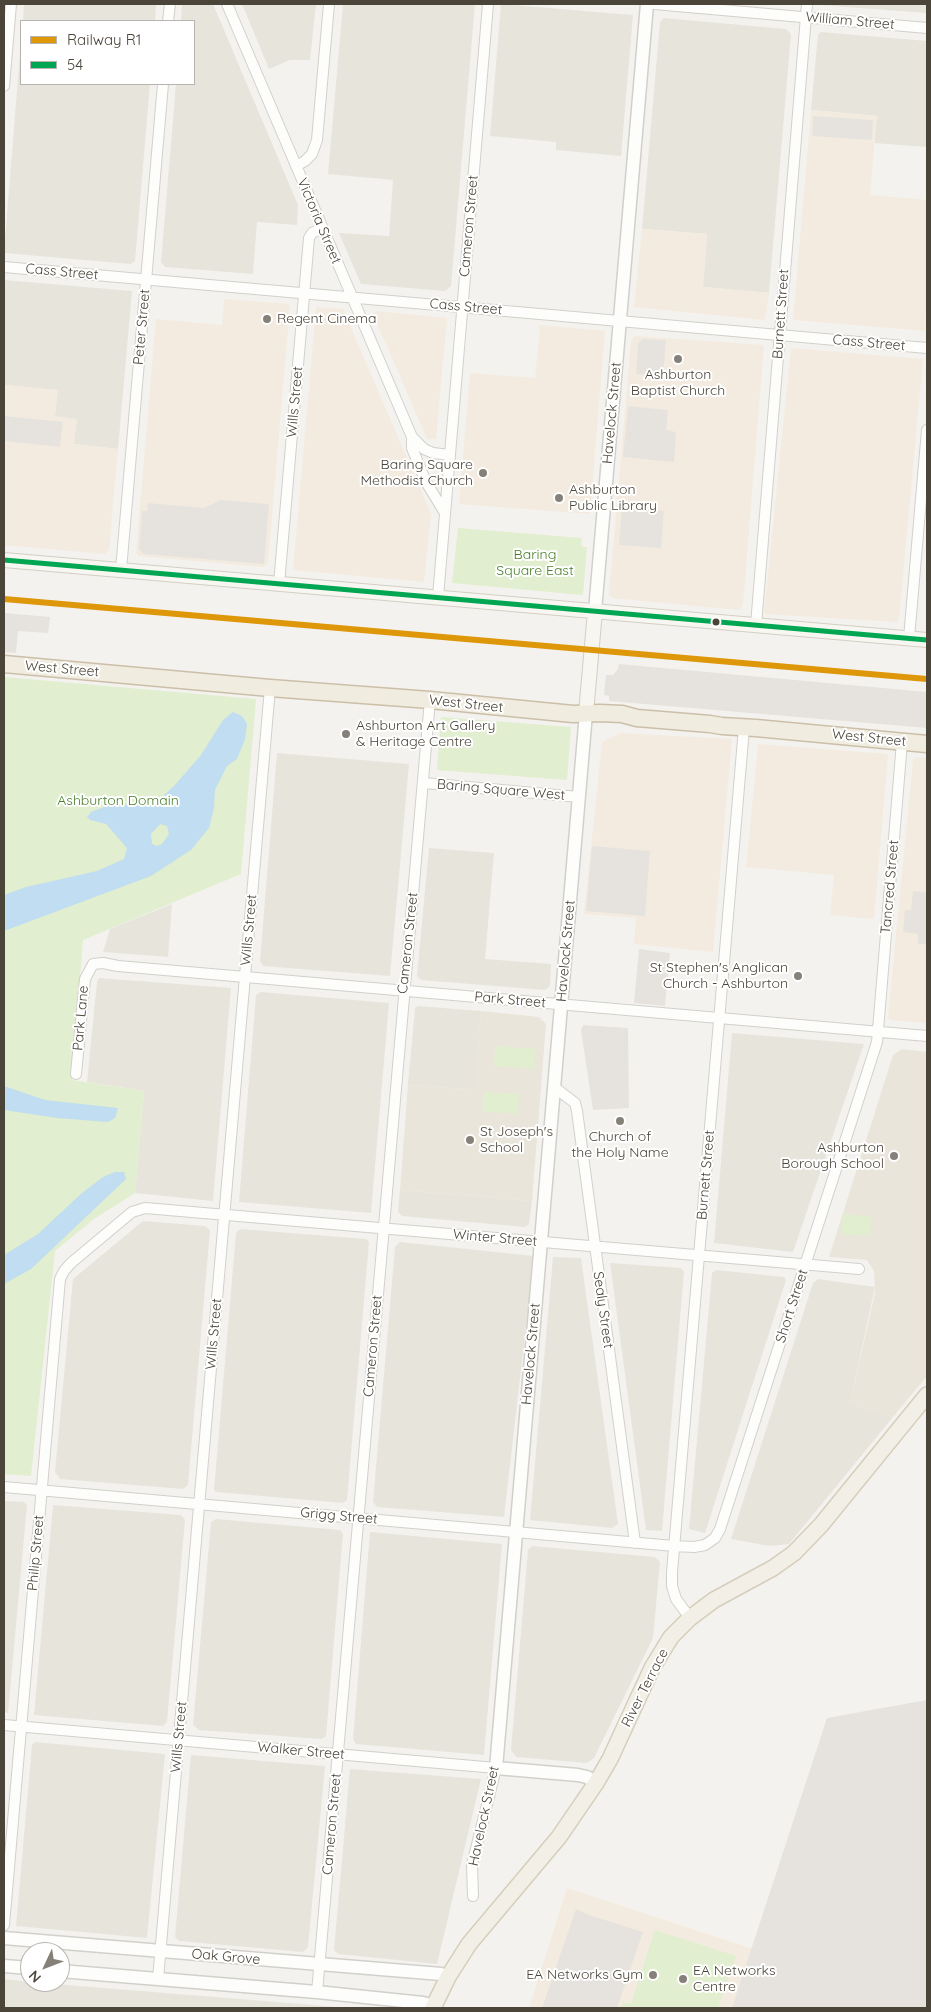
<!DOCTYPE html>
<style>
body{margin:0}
#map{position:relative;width:931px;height:2012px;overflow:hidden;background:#f4f2ee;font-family:Quicksand,sans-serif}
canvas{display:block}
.frame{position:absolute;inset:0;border:5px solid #4b4439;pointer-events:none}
.legend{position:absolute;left:20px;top:20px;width:175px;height:65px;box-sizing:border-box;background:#fff;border:1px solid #b7b4b0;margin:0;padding:6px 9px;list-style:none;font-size:15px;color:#4b4439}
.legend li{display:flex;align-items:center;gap:10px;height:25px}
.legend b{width:25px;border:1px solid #b7b4b0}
.north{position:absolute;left:20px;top:1942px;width:50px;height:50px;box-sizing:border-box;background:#fff;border:1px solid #b7b4b0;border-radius:50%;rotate:227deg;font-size:14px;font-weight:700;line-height:20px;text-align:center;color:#4b4439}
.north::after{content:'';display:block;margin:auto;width:18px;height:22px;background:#868178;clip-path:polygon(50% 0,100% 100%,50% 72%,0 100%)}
</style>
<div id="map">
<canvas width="931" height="2012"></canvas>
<div class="frame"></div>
<ul class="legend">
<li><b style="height:6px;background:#dd9709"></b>Railway R1</li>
<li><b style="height:6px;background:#00a651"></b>54</li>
</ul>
<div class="north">N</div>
</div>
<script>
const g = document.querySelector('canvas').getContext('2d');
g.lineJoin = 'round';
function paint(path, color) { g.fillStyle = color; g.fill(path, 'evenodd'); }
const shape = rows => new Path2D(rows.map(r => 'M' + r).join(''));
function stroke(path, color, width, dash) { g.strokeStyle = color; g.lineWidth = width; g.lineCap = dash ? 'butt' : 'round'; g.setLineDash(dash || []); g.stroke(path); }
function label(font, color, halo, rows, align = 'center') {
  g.font = font + ' Quicksand,sans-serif'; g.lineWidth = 4; g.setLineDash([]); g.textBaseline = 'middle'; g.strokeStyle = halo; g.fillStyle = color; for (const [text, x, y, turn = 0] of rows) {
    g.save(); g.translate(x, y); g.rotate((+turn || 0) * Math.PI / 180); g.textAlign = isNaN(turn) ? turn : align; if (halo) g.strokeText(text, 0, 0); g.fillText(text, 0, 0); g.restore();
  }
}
paint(shape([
 [24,4,156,4,155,21,23,21],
 [182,4,213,4,298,205,297,225,257,222,253,274,165,267,161,262,176,84,194,84,194,21,181,21],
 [242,4,316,4,310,60,290,60,269,69],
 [343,4,475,4,451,286,445,291,361,284,339,233,389,236,393,180,328,174],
 [501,4,633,15,621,156,556,150,556,142,490,136],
 [821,4,927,4,927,13,820,5],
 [664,18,786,29,791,34,769,293,703,287,707,234,642,229,660,22],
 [821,32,927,41,927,147,874,143,877,116,811,110,818,34],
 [21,40,21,84,150,84,135,261,131,264,4,253],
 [4,280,132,291,118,449,74,444,55,416,57,390,4,385],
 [277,753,409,764,390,976,263,966,260,961],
 [429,848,494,853,485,959,551,964,550,986,545,990,421,980,417,976],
 [172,904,168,957,103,952,110,929],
 [99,978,231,988,213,1201,135,1193,144,1091,87,1082,97,982],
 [261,992,389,1003,371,1213,239,1202,256,995],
 [418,1006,481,1011,475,1090,408,1084,415,1008],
 [732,1033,864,1044,793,1252,714,1243],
 [400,1190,532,1201,529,1224,525,1227,402,1216,398,1212],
 [143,1221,205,1226,210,1230,188,1485,183,1489,60,1479,55,1472,73,1279],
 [240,1229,366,1239,369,1242,347,1500,343,1503,216,1492,214,1490,236,1233],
 [400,1242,534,1256,504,1517,377,1507,373,1502,395,1247],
 [553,1257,581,1258,618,1524,612,1528,530,1520],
 [610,1263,681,1268,684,1272,662,1531,646,1530],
 [716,1270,784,1277,786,1280,705,1533,689,1529,712,1273],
 [818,1279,875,1287,850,1403,893,1417,789,1544,770,1546,731,1539,813,1283],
 [4,1501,24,1502,27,1505,8,1713,4,1712],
 [53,1505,181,1515,185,1520,167,1722,163,1726,34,1715],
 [216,1519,340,1530,343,1534,326,1736,322,1739,199,1730,193,1725,211,1522],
 [370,1532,502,1544,484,1755,356,1744,353,1739],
 [532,1546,655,1557,660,1562,653,1638,594,1758,587,1763,516,1757,511,1750,528,1550],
 [35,1742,165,1754,147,1938,16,1926,32,1745],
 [191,1755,325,1766,308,1947,303,1952,179,1941,175,1937],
 [350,1769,481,1779,437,1964,338,1954,334,1950],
 [4,1979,30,1982,350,2008,4,2008]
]), '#e7e4dc');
paint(shape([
 [811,110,877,116,870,195,927,200,927,297,925,331,793,320],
 [642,229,707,234,703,287,769,293,765,320,634,307],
 [224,299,288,304,290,306,268,563,264,567,139,556,136,553,156,319,222,325],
 [316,307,343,309,431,514,424,582,293,570],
 [376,311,447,318,436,439,427,439,373,314],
 [540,325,605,331,590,514,459,504,470,373,535,378],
 [635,336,764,345,743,605,738,610,612,598,609,594,631,340],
 [791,348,923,359,899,619,897,622,764,614],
 [4,385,58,390,55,416,77,419,74,444,118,449,109,550,105,554,4,545],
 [620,733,732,739,713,952,634,944,636,918,584,914,602,742],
 [758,744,888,754,874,919,830,915,834,875,746,867],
 [917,757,927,758,927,1023,891,1020,888,1017,913,760],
 [567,1888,753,1949,732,2008,529,2008]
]), '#f3ebdf');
paint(shape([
 [4,613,50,617,48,633,18,631,16,653,4,652],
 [927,1700,927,2008,732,2008,827,1718]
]), '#e6e2de');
paint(shape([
 [481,1011,539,1017,546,1024,532,1201,400,1190,408,1084,474,1090],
 [902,1049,927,1052,927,1376,893,1417,850,1403,875,1293,874,1271,867,1260,829,1257,893,1055]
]), '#eae5da');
paint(shape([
 [458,528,582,538,581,544,583,547,587,547,583,595,452,583],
 [4,677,256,699,241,874,83,940,72,1080,144,1091,135,1193,94,1219,55,1251,31,1476,4,1474],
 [441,717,571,727,567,780,437,770],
 [495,1046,536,1049,534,1069,494,1066],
 [483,1092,519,1094,518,1114,482,1111],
 [843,1214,872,1217,870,1236,841,1234],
 [655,1930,736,1956,718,2008,621,2008,623,2002,631,2004]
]), '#e1eecf');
paint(shape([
 [813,116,873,120,872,140,812,136],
 [643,339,666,340,663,376,636,374,638,343],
 [628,406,668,410,666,430,676,432,674,462,623,457],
 [4,416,63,422,60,447,4,441],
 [221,500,269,504,264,564,144,554,139,549,142,511,147,511,148,503,204,508],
 [622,508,664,511,661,548,619,545],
 [619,664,927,692,927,728,609,701,609,696,604,695,606,675,613,675,618,669],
 [592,846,650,851,645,916,586,911],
 [913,891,927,892,927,944,918,944,918,934,903,932,905,910,911,910],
 [639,949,670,953,665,1006,634,1003],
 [583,1025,628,1028,629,1108,593,1110,581,1030],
 [576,1909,589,1915,643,1932,617,2008,542,2008]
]), '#e6e3df');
paint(shape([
 [233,712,242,716,247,724,245,739,237,759,227,766,215,790,214,808,209,828,191,850,151,876,4,931,4,895,26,887,97,871,124,859,127,848,106,824,90,820,87,817,91,812,112,804,147,805,161,798,174,786,201,755,223,720],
 [160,824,167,826,169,834,162,844,157,846,152,844,151,834],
 [4,1086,45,1100,118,1108,115,1118,108,1122,57,1118,4,1110],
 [115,1172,124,1172,126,1179,31,1269,4,1284,4,1255,38,1234,82,1193,103,1177]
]), '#c0ddf1');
const minor = shape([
 [227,4,412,437,412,448,426,482,445,513],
 [654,4,927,28],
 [168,21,170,4],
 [4,86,11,4],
 [296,166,305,161,312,154,317,140,329,4],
 [4,267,927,348],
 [412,437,424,449,433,453,450,455],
 [121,570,163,84],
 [279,584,309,238,312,233,322,228],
 [438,597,488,4],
 [756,625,807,4],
 [909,638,927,430],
 [424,783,579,797],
 [76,1074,85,979,93,964,103,963,118,966,234,976,927,1036],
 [554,1087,575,1103,577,1111,635,1543],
 [4,1487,674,1546,694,1547,705,1545,715,1538,720,1529,877,1042,902,742],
 [690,1618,676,1599,672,1586,672,1572,744,728],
 [4,1725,496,1768,472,1865,473,1896],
 [4,1925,60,1279,64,1271,71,1263,132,1212,145,1208,859,1269],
 [158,1979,270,688],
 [317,1992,430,700]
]);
const tertiary = shape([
 [595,611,647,4],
 [586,713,496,1768,578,1775,587,1777,596,1783],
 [4,1938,441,1974,448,1977],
 [4,1966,30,1968],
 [60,1971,317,1992,423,2003,434,2006]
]);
const secondary = shape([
 [4,560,927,640],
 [586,713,595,611]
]);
const primary = shape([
 [433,2008,448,1977,469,1944,559,1837,596,1783,610,1759,652,1668,671,1637,690,1618,714,1600,773,1568,794,1553,821,1525,927,1395]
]);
const trunk = shape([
 [4,664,270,688,430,700,573,714,600,713,622,714,637,718,710,724,722,726,756,728,927,744]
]);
stroke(minor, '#d2d0cb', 12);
stroke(tertiary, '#d2d0cb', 15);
stroke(secondary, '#d3cfc5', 16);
stroke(primary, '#d6cebb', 18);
stroke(trunk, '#ccbfa9', 19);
stroke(minor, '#fdfdfc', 10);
stroke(tertiary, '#fdfdfc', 12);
stroke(secondary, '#f7f6f1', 14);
stroke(primary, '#f2efe6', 15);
stroke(trunk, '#f0ece0', 16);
stroke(shape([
 [4,560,927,640]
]), '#00a651', 5);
stroke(shape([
 [4,599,927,679]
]), '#dd9709', 6);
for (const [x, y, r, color] of [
 [267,319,5,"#868178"],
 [678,359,5,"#868178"],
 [483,473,5,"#868178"],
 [559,498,5,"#868178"],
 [716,622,4.5,"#4b4439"],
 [346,734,5,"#868178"],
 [798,976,5,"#868178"],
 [620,1121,5,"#868178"],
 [470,1140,5,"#868178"],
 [894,1156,5,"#868178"],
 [653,1975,5,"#868178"],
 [683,1979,5,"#868178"]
]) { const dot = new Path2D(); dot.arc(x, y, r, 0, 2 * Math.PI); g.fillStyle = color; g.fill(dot); stroke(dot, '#fff', 2); }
label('14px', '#4b4439', '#fff', [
 ["William Street",850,21,5],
 ["Victoria Street",319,221,67],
 ["Cameron Street",469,226,-85],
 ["Cass Street",62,272,5],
 ["Cass Street",466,307,5],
 ["Burnett Street",781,314,-86],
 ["Peter Street",142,327,-85],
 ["Cass Street",869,343,5],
 ["Wills Street",295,402,-85],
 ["Havelock Street",612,413,-85],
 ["West Street",62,669,5],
 ["West Street",466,704,6],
 ["West Street",869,738,6],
 ["Baring Square West",501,790,5],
 ["Tancred Street",890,887,-85],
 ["Wills Street",249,930,-85],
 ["Cameron Street",408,943,-84],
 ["Havelock Street",566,951,-85],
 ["Park Street",510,1000,5],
 ["Park Lane",81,1018,-85],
 ["Burnett Street",706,1175,-85],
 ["Winter Street",495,1238,5],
 ["Short Street",792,1306,-72],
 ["Sealy Street",603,1310,82],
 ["Wills Street",214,1334,-85],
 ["Cameron Street",373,1346,-85],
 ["Havelock Street",531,1354,-85],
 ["Grigg Street",339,1516,5],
 ["Philip Street",36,1553,-85],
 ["River Terrace",645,1688,-63],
 ["Wills Street",179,1737,-85],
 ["Walker Street",301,1751,5],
 ["Havelock Street",484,1816,-78],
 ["Cameron Street",332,1824,-85],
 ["Oak Grove",226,1957,5]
]);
label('14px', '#4b4439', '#fff', [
 ["Regent Cinema",277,319],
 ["Ashburton",678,375,"center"],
 ["Baptist Church",678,391,"center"],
 ["Baring Square",473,465,"right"],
 ["Methodist Church",473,481,"right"],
 ["Ashburton",569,490],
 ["Public Library",569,506],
 ["Ashburton Art Gallery",356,726],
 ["& Heritage Centre",356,742],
 ["St Stephen's Anglican",788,968,"right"],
 ["Church - Ashburton",788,984,"right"],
 ["St Joseph's",480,1132],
 ["School",480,1148],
 ["Church of",620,1137,"center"],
 ["the Holy Name",620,1153,"center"],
 ["Ashburton",884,1148,"right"],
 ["Borough School",884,1164,"right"],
 ["EA Networks",693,1971],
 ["Centre",693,1987],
 ["EA Networks Gym",643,1975,"right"]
], 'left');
label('14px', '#4a7f2a', '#fff', [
 ["Baring",535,555],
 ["Square East",535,571],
 ["Ashburton Domain",118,801]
]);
</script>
